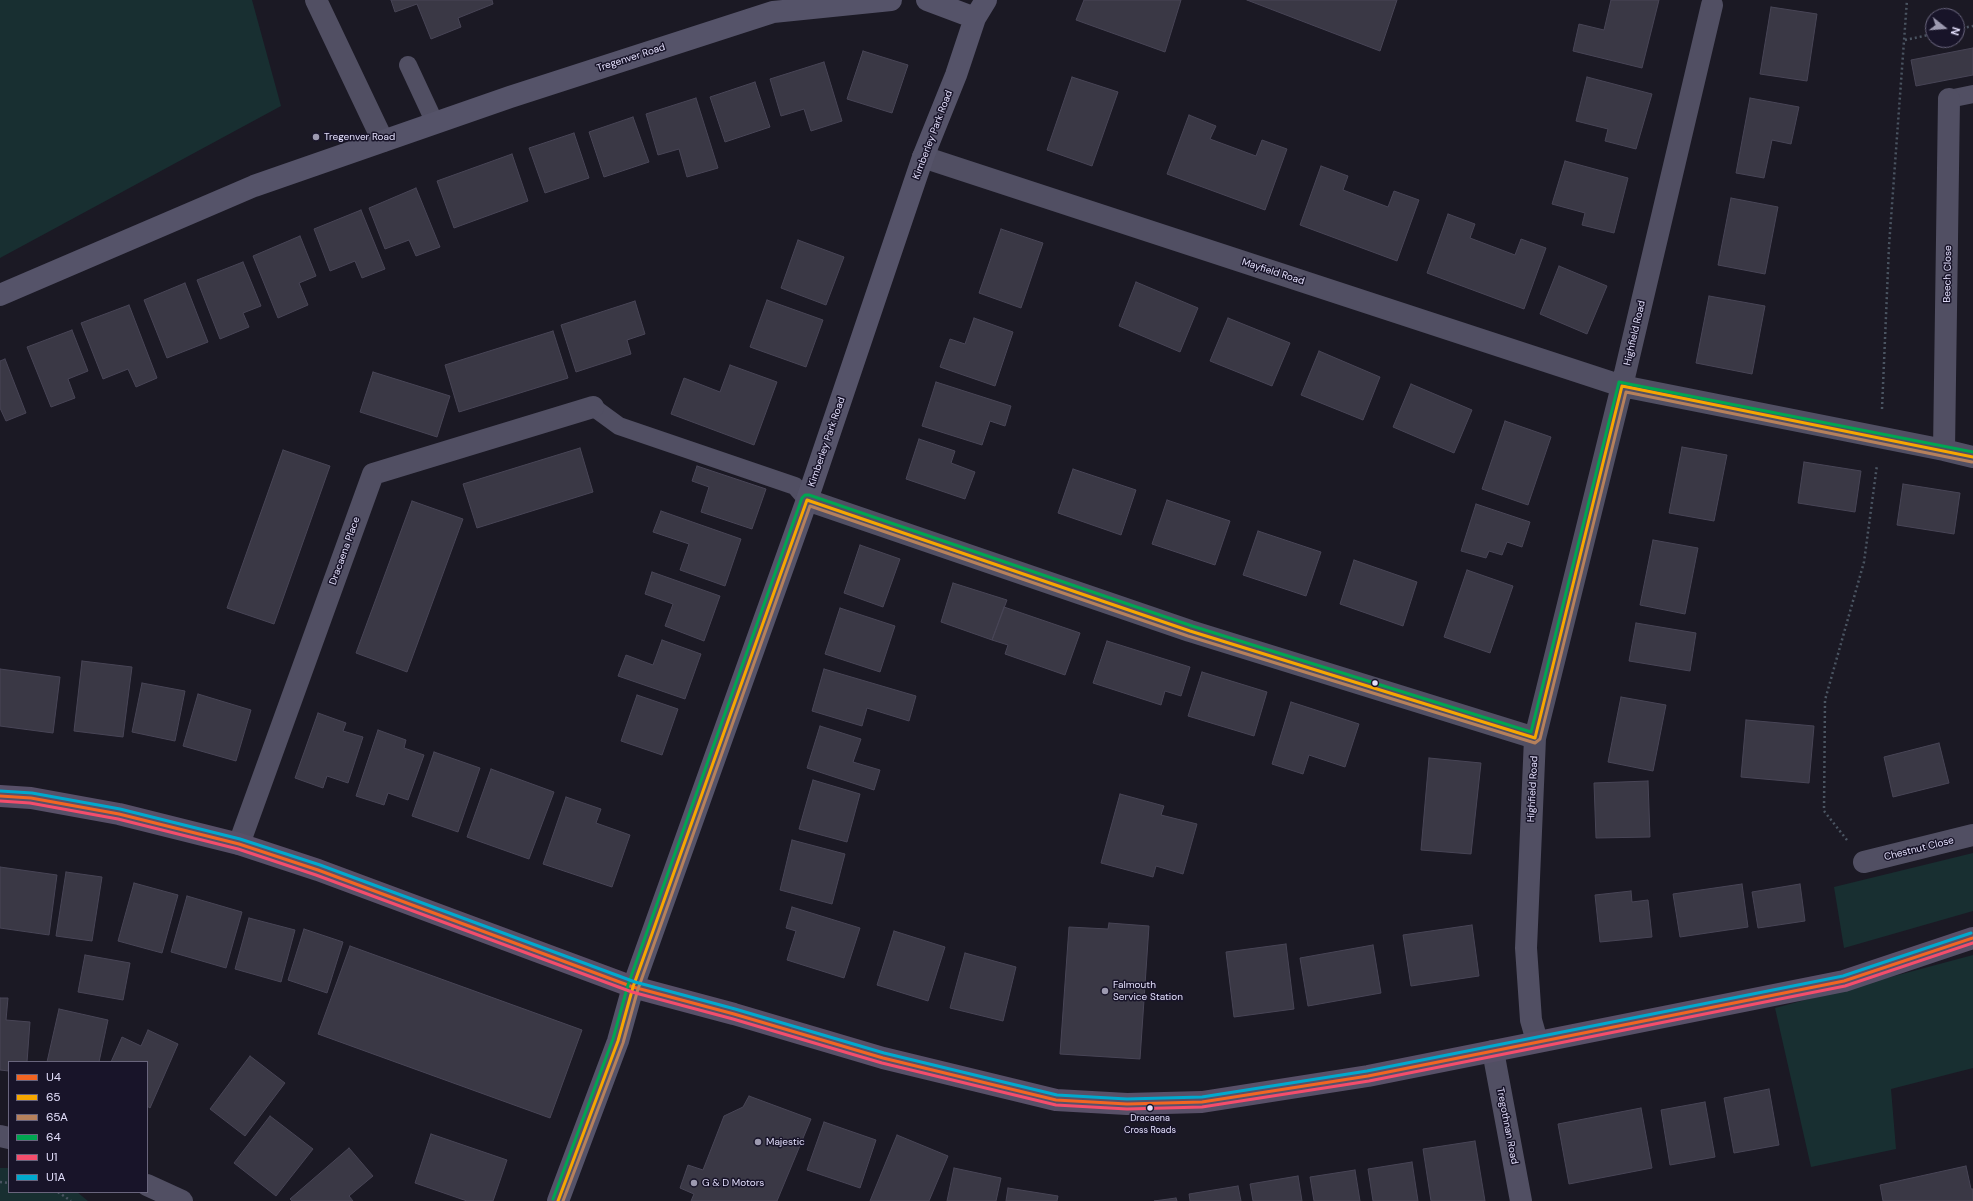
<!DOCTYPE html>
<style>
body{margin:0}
#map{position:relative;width:1973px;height:1201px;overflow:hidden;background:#1b1924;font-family:"DM Sans",sans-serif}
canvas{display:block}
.legend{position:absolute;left:8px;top:1061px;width:140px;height:132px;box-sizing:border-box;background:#181429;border:1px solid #69657d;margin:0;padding:5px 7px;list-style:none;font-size:12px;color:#e3dffc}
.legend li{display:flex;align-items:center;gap:8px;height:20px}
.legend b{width:20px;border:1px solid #69657d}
.north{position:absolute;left:1925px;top:8px;width:40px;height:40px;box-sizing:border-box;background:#181429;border:1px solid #69657d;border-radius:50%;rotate:107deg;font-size:11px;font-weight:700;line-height:16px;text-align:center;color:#e3dffc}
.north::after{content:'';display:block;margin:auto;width:14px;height:18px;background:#9d9ab0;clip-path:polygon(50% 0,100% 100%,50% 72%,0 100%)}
</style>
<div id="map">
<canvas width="1973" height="1201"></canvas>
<ul class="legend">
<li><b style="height:5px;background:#f26522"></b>U4</li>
<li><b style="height:5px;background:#f7a600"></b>65</li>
<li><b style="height:5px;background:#b6815c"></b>65A</li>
<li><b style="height:5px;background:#00a651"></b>64</li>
<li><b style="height:5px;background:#f44d6c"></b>U1</li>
<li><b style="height:5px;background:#00a9ce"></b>U1A</li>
</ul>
<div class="north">N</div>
</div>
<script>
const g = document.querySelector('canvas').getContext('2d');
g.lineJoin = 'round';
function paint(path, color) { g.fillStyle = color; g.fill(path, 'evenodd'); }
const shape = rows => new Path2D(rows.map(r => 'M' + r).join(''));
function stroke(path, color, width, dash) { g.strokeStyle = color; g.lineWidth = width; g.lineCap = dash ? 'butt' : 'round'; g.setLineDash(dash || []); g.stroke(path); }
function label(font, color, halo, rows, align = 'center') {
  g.font = font + ' "DM Sans",sans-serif'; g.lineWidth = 3; g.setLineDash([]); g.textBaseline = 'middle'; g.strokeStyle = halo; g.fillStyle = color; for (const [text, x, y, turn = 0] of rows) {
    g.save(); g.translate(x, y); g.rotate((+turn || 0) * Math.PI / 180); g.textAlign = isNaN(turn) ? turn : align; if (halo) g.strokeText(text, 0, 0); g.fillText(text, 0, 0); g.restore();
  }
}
paint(shape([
 [0,0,252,0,281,106,0,258],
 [1973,853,1973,911,1844,948,1834,887],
 [1973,955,1973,1068,1891,1089,1896,1149,1811,1167,1775,1008],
 [0,1168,9,1168,9,1192,77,1192,88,1201,0,1201]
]), '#182f31');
const building = shape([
 [391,0,492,0,493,4,458,18,461,27,431,39,417,4,395,12,391,0],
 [1084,0,1181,0,1165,52,1076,20,1084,0],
 [1247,0,1397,0,1380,51,1247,0],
 [1611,0,1659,0,1642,68,1573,51,1579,24,1604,30,1611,0],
 [1771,7,1817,14,1807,81,1760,74,1771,7],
 [1973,48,1973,75,1916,86,1911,60,1973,48],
 [863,51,908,65,892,113,847,99,863,51],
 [824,62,842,121,811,131,804,109,781,116,770,79,824,62],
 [1072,77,1118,92,1092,166,1047,150,1072,77],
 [1587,77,1652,94,1636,149,1605,141,1608,129,1576,121,1587,77],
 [755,82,770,127,725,142,710,97,755,82],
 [696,98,718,168,687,177,679,149,658,155,646,114,696,98],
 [1750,98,1799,107,1791,144,1772,140,1764,178,1736,173,1750,98],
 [1189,115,1216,126,1210,139,1256,156,1262,140,1287,149,1265,210,1167,174,1189,115],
 [633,117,649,162,604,177,589,132,633,117],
 [574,133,589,178,545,193,529,148,574,133],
 [512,154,528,201,454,228,437,181,512,154],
 [1565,161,1628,178,1614,233,1582,225,1585,213,1552,204,1565,161],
 [1321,166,1348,176,1343,190,1388,207,1394,191,1419,200,1397,261,1300,225,1321,166],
 [416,188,440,247,416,256,409,240,385,249,369,208,416,188],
 [1731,198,1778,207,1765,274,1718,265,1731,198],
 [361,210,385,269,362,278,355,261,330,271,314,229,361,210],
 [1448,214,1475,224,1470,238,1515,255,1521,239,1546,248,1524,309,1427,273,1448,214],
 [1001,229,1043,243,1021,308,979,293,1001,229],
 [300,236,316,276,299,283,308,305,278,318,253,256,300,236],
 [798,240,844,257,826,305,781,288,798,240],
 [243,262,261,306,243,313,249,327,220,339,197,280,243,262],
 [1559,266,1607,286,1587,334,1540,314,1559,266],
 [1136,282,1198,308,1180,352,1119,326,1136,282],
 [185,283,208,342,167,358,144,300,185,283],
 [1709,296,1765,306,1752,374,1696,363,1709,296],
 [767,300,823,320,806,367,750,347,767,300],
 [635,301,645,334,627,340,631,354,576,372,561,325,635,301],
 [129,305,157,378,136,387,128,369,103,379,81,323,129,305],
 [974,318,1013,332,995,386,940,367,950,339,965,344,974,318],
 [1228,318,1290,343,1272,386,1210,361,1228,318],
 [72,330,88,371,68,379,75,398,51,407,27,347,72,330],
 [553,331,568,378,459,412,445,365,553,331],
 [1319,351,1380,377,1363,420,1301,395,1319,351],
 [5,359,26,413,6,421,0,408,0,361,5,359],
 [730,365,777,382,754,445,671,414,684,378,720,392,730,365],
 [373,372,450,396,437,437,360,412,373,372],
 [936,382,1011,406,1005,426,990,421,982,445,922,426,936,382],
 [1411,384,1472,410,1454,453,1393,427,1411,384],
 [1505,421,1551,437,1528,505,1482,489,1505,421],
 [919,439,955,451,951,463,975,472,965,499,906,479,919,439],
 [1682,447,1727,455,1714,521,1669,513,1682,447],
 [580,448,593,492,477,528,463,484,580,448],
 [283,450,330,466,274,624,227,608,283,450],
 [1804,462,1861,471,1855,512,1798,503,1804,462],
 [697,466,766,489,752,529,701,512,709,487,692,481,697,466],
 [1073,469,1136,490,1121,535,1058,513,1073,469],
 [1903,484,1960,493,1954,534,1897,525,1903,484],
 [1167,500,1230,521,1215,565,1152,544,1167,500],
 [412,501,463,519,407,672,356,653,412,501],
 [1476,504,1530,522,1522,547,1507,542,1502,555,1489,551,1486,558,1461,551,1476,504],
 [661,511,741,539,725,586,680,570,689,544,653,532,661,511],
 [1258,531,1321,552,1306,596,1243,575,1258,531],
 [1653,540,1698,548,1685,614,1640,605,1653,540],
 [860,545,900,559,883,607,844,593,860,545],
 [1354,560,1417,582,1403,626,1340,604,1354,560],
 [1467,570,1513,586,1490,653,1444,637,1467,570],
 [652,572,720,596,704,641,665,626,673,604,645,594,652,572],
 [953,583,1007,600,992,640,941,622,953,583],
 [1004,607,1080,633,1065,675,1005,654,1008,645,992,640,1004,607],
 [840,608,895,626,880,672,825,654,840,608],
 [1636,623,1696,633,1690,671,1629,661,1636,623],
 [662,640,701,654,685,699,618,676,626,655,653,665,662,640],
 [1107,641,1190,667,1181,696,1165,691,1161,705,1093,683,1107,641],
 [82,661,132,667,123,737,74,731,82,661],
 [0,669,60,677,53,733,0,726,0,669],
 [824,669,916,696,909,721,867,708,862,726,812,711,824,669],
 [1202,672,1267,692,1254,736,1188,716,1202,672],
 [142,683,185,691,175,741,132,732,142,683],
 [198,694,251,710,236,761,183,746,198,694],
 [637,695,678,709,662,755,621,741,637,695],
 [1621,697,1666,705,1653,771,1608,762,1621,697],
 [1291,702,1359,724,1345,767,1309,755,1303,774,1272,764,1291,702],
 [318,713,346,723,343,731,363,737,348,783,327,776,323,788,295,778,318,713],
 [1746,720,1814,726,1809,783,1741,777,1746,720],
 [820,726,861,739,853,762,880,770,874,790,807,768,820,726],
 [378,730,406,740,404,748,424,755,408,800,388,793,384,805,356,796,378,730],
 [1939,743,1949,783,1893,797,1884,757,1939,743],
 [434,752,480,768,458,832,412,816,434,752],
 [1429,758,1481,763,1471,854,1421,850,1429,758],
 [491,769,554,792,529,859,467,837,491,769],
 [813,780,860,794,847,842,799,829,813,780],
 [1648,781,1650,837,1596,838,1594,783,1648,781],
 [1120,794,1164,806,1161,815,1197,824,1183,874,1156,866,1153,877,1101,863,1120,794],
 [566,797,601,809,596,823,630,835,612,887,543,864,566,797],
 [792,840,845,854,832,904,780,890,792,840],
 [0,867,57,875,49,935,0,928,0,867],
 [66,872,102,877,92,941,56,936,66,872],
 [134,883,178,895,162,953,118,941,134,883],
 [1742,884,1748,927,1680,937,1673,894,1742,884],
 [1800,884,1805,921,1758,928,1752,892,1800,884],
 [1631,891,1632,902,1648,900,1652,937,1600,942,1595,895,1631,891],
 [187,896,242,912,226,968,171,952,187,896],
 [792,907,860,928,844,978,787,960,796,931,786,928,792,907],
 [249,918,295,930,281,982,235,969,249,918],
 [1109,923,1149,926,1140,1059,1060,1054,1069,927,1108,929,1109,923],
 [1472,925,1479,976,1411,986,1403,935,1472,925],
 [304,929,343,942,327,993,288,980,304,929],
 [894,931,945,947,928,1001,877,985,894,931],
 [1286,944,1294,1009,1234,1017,1226,952,1286,944],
 [1373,945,1381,993,1308,1006,1300,958,1373,945],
 [350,946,582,1030,550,1118,318,1034,350,946],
 [965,953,1016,967,1003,1021,950,1008,965,953],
 [85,955,130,963,123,1000,78,992,85,955],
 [0,998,8,998,6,1020,30,1022,27,1062,9,1062,9,1071,0,1070,0,998],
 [59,1009,108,1020,99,1062,47,1062,59,1009],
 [148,1030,178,1044,150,1108,147,1106,147,1062,111,1062,122,1037,141,1046,148,1030],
 [250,1056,285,1083,245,1136,210,1109,250,1056],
 [1769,1089,1779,1145,1734,1153,1724,1098,1769,1089],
 [749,1096,811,1119,777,1201,691,1201,694,1194,680,1188,688,1165,703,1170,724,1116,743,1107,749,1096],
 [1705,1102,1715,1157,1670,1165,1661,1110,1705,1102],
 [1641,1108,1652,1168,1569,1184,1558,1124,1641,1108],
 [270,1116,313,1149,276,1196,234,1163,270,1116],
 [824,1122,876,1140,860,1188,807,1170,824,1122],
 [431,1134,507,1160,493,1201,467,1201,415,1183,431,1134],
 [897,1135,948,1156,929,1201,870,1201,897,1135],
 [1475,1141,1485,1201,1431,1201,1423,1149,1475,1141],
 [349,1148,373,1176,349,1196,353,1201,292,1201,290,1199,349,1148],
 [1412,1162,1418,1201,1373,1201,1368,1169,1412,1162],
 [1966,1166,1971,1189,1973,1189,1973,1201,1883,1201,1880,1185,1966,1166],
 [954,1168,1001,1178,996,1201,947,1201,954,1168],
 [1355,1170,1360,1201,1314,1201,1310,1177,1355,1170],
 [1298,1176,1302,1201,1253,1201,1250,1184,1298,1176],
 [1238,1186,1241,1201,1190,1201,1189,1194,1238,1186],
 [1008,1188,1058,1196,1057,1201,1006,1201,1008,1188],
 [1176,1198,1177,1201,1154,1201,1176,1198]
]);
paint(building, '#3a3845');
stroke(building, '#484556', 1);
stroke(shape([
 [1957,29,1973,26],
 [1905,40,1933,34],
 [1882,409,1889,246,1907,0],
 [1847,840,1824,811,1825,700,1864,562,1877,465],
 [0,1182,9,1183],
 [58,1192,71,1201]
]), '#4b5562', 2.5, [2, 3]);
stroke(shape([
 [408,65,435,123],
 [1949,99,1973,94],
 [593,407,619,426,795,486,807,500]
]), '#514f63', 18);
stroke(shape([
 [316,0,383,141],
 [923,157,1622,386,1944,450,1973,457],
 [1944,450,1949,99],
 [807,500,1190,631,1535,738],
 [239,844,373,474,593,407],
 [1864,862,1973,835],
 [1537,1041,1531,1020,1526,948,1535,738,1622,386,1712,5],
 [1493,1051,1521,1201],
 [0,1136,9,1138],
 [147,1185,182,1201]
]), '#514f63', 22);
stroke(shape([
 [927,0,975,18],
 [0,295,254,186,510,97,773,12,891,0],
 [558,1201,618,1041,633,987,807,500,923,157,956,75,975,18,986,0]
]), '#555369', 22);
stroke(shape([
 [0,796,31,798,119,814,239,844,318,870,633,987,734,1014,883,1058,1056,1100,1127,1104,1202,1102,1368,1076,1844,981,1973,938]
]), '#585068', 22);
stroke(shape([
 [0,796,31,798,119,814,239,844,318,870,633,987,734,1014,883,1058,1056,1100,1127,1104,1202,1102,1368,1076,1844,981,1973,938]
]), '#f26522', 3);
stroke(shape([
 [558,1201,618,1041,633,987,807,500,1190,631,1535,738,1622,386,1973,457]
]), '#f7a600', 3);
stroke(shape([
 [563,1201,623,1043,638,989,810,506,1188,636,1535,743,1540,739,1626,392,1972,462]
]), '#b6815c', 3);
stroke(shape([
 [553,1199,613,1039,628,985,802,498,805,495,809,495,1192,626,1531,732,1619,382,1973,452]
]), '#00a651', 3);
stroke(shape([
 [0,801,30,803,118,819,238,849,316,875,632,992,733,1019,882,1063,1056,1105,1127,1109,1202,1107,1369,1081,1845,986,1973,943]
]), '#f44d6c', 3);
stroke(shape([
 [0,791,32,793,120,809,240,839,320,865,635,982,735,1009,884,1053,1057,1095,1127,1099,1202,1097,1367,1071,1843,976,1971,933]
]), '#00a9ce', 3);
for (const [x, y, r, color] of [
 [316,137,4,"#9d9ab0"],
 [1375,683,3.5,"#e3dffc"],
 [1105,991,4,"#9d9ab0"],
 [1150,1108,3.5,"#e3dffc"],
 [758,1142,4,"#9d9ab0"],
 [694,1183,4,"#9d9ab0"]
]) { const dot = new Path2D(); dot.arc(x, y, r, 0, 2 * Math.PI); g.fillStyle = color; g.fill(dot); stroke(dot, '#181429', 1.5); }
label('9px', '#e3dffc', '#181429', [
 ["Dracaena",1150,1119],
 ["Cross Roads",1150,1131]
]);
label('10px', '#e3dffc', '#181429', [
 ["Tregenver Road",631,58,-18],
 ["Kimberley Park Road",933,135,-69],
 ["Mayfield Road",1273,272,18],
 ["Beech Close",1948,274,-89],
 ["Highfield Road",1635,333,-77],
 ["Kimberley Park Road",827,442,-71],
 ["Dracaena Place",345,551,-70],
 ["Highfield Road",1533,789,-87],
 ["Chestnut Close",1919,849,-14],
 ["Tregothnan Road",1507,1126,79]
]);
label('10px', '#e3dffc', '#181429', [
 ["Tregenver Road",324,137],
 ["Falmouth",1113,985],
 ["Service Station",1113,997],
 ["Majestic",766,1142],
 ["G & D Motors",702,1183]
], 'left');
</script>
